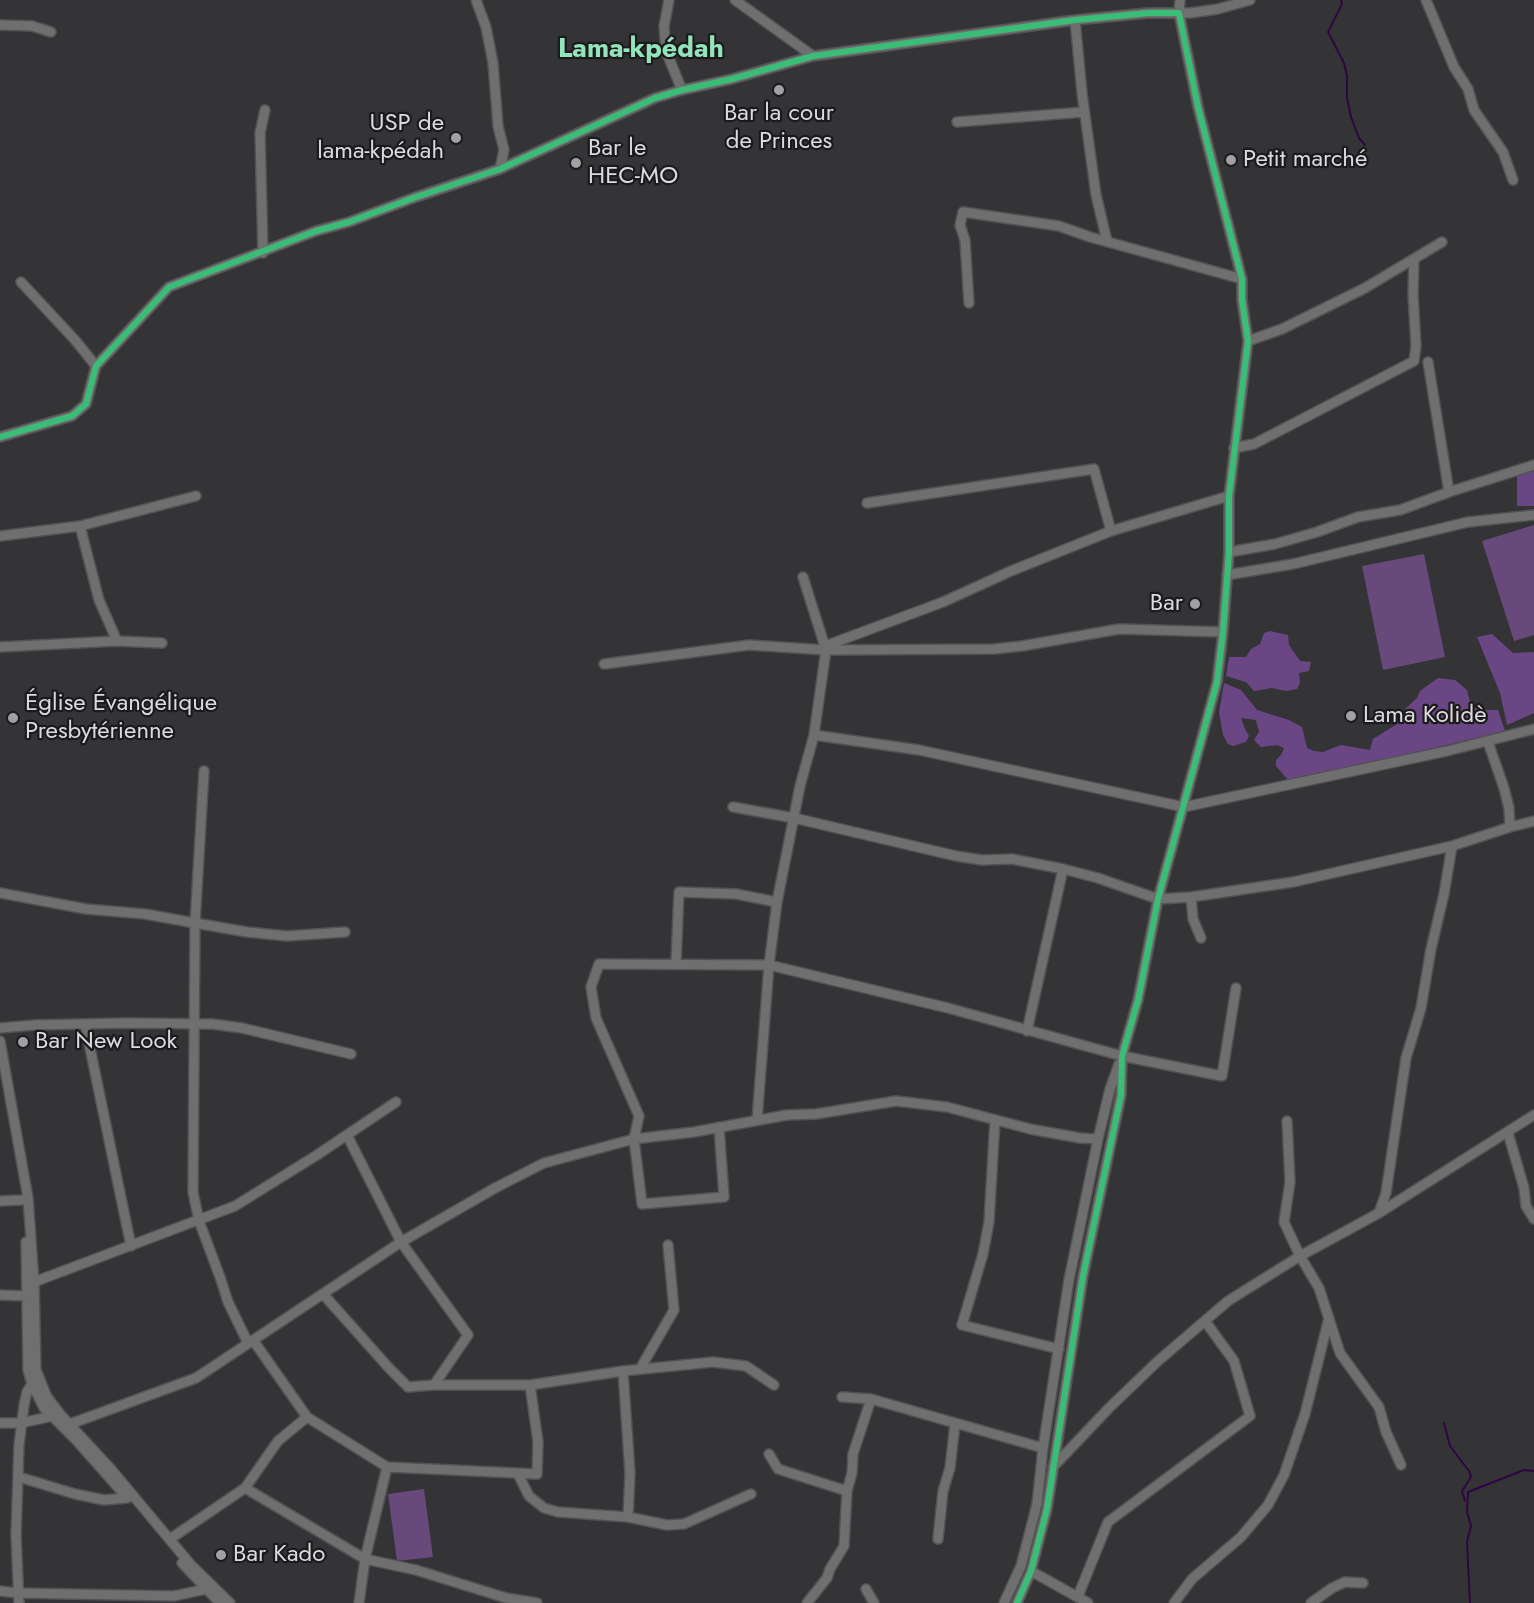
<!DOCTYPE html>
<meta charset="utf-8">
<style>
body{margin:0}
canvas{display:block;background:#343335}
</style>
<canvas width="1534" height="1603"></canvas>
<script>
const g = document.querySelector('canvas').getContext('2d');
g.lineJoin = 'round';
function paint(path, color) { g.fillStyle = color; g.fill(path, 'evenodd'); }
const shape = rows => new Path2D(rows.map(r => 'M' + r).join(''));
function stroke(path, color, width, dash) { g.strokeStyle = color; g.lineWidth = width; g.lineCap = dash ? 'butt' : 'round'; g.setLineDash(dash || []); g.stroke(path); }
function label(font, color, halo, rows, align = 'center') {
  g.font = font + ' Jost,sans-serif'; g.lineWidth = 4.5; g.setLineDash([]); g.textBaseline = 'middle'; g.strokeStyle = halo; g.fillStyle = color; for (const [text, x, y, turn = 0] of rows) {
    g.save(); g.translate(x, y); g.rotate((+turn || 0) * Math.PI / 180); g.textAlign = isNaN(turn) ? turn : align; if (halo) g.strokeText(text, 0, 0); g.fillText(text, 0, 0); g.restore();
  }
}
paint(shape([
 [1534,525,1534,635,1514,641,1482,541],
 [1424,554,1445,657,1383,670,1362,566],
 [424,1489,433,1557,397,1561,388,1494]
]), '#67497b');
paint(shape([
 [1534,469,1534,506,1517,506,1517,476],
 [1270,631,1288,635,1289,645,1300,661,1311,662,1309,671,1299,673,1300,683,1297,689,1286,691,1272,688,1254,691,1246,682,1226,676,1229,657,1246,657,1251,649,1260,644,1264,633],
 [1492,634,1513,653,1534,652,1534,713,1507,725,1500,693,1477,637],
 [1438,678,1455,680,1467,690,1471,706,1480,710,1498,710,1505,731,1337,771,1288,780,1276,766,1276,760,1281,755,1284,748,1277,745,1261,747,1254,740,1259,732,1256,720,1241,718,1245,729,1249,736,1246,742,1233,746,1228,744,1223,735,1219,712,1224,683,1241,690,1257,710,1289,720,1302,727,1307,748,1314,751,1323,752,1341,745,1370,750,1373,739,1397,724,1404,710,1417,698,1420,691]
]), '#6b4684');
stroke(shape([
 [1341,0,1342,4,1328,32,1344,63,1347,76,1347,98,1351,117,1359,138,1365,145],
 [1444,1423,1450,1446,1469,1471,1471,1477,1462,1491,1465,1501],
 [1470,1603,1467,1542,1471,1526,1467,1512,1468,1492,1524,1470,1534,1471]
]), '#2f0543', 2);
const minor = shape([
 [476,0,486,27,493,63,498,126,504,150,500,169],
 [669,0,664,26,666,51,682,90],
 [735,0,813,56],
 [1180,0,1179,13,1190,13,1218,9,1250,0],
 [1426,0,1454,67,1468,89,1474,110,1503,152,1513,180],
 [1075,20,1082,93,1096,195,1107,241],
 [0,25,32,26,51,32],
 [957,122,1084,112],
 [263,253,260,133,265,110],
 [21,282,75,340,96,366],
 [969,303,965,240,960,225,963,212,1059,226,1090,237,1242,279],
 [1248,341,1282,329,1365,288,1442,242],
 [1428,362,1449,492],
 [0,437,72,416,86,404,96,366,169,287,316,231,349,222,416,197,500,169,655,98,682,90,732,79,813,56,1075,20,1148,13,1179,13,1198,107,1242,279,1242,300,1248,341,1229,496,1229,552,1223,632,1217,682,1158,899,1138,1000,1122,1056,1121,1095,1083,1276,1047,1509,1031,1571,1017,1603],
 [1234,448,1254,444,1414,361,1416,346,1413,293,1414,259],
 [867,503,1094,469,1111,531],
 [80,526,99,600,117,641],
 [0,536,80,526,196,496],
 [1229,552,1275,544,1317,532,1358,517,1400,510,1449,492,1534,465],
 [1227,575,1293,564,1468,522,1534,515],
 [825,646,943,602,1011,571,1111,531,1229,496],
 [0,647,117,641,162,643],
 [604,664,749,645,826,650,994,649,1022,646,1119,629,1223,632],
 [814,735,919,750,1184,807,1447,751,1534,729],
 [1488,742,1504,788,1509,808,1510,827],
 [204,771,195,923,247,932,287,936,345,932],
 [733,807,794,818,956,856,982,860,1012,859,1063,869,1098,878,1158,899,1191,897,1293,882,1452,846,1510,827,1534,821],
 [0,893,86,909,145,914,195,923,193,1192,199,1221,220,1277,228,1302,248,1343],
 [1191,897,1193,919,1201,938],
 [676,963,679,892,736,894,777,902],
 [85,1024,131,1246],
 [0,1028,35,1025,127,1023,212,1024,242,1028,351,1054],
 [1027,1031,1063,869],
 [0,1041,28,1198,34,1282,36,1370,47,1397,60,1414,110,1468,191,1565,230,1603],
 [757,1120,769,965,777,902,800,786,814,735,826,650,803,577],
 [995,1120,989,1222,983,1254,962,1325,1059,1349],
 [1287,1121,1290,1182,1284,1222,1300,1256,1319,1288,1340,1353,1379,1407,1386,1432,1401,1465],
 [719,1127,724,1197,642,1204,634,1139,639,1116,596,1018,591,987,599,964,769,965,948,1008,1122,1056,1222,1076,1236,988],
 [1508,1133,1524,1188,1526,1206,1534,1219],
 [347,1135,401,1242,468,1335,434,1385],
 [0,1201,22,1200],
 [1379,1213,1386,1193,1406,1058,1421,1008,1431,949,1444,894,1452,846],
 [26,1242,28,1370,32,1384,44,1408,77,1441,123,1493],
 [34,1282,235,1206,317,1155,396,1102],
 [323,1294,389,1368,408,1387,434,1385,530,1385,623,1371,713,1362,746,1366,774,1385],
 [0,1295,27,1296],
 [253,1340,307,1417,387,1467,537,1474,538,1442,530,1385],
 [640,1369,674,1310,668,1245],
 [623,1371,630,1473,628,1517],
 [842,1397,871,1399,1043,1448],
 [0,1423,21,1423,57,1415],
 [70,1424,196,1378,401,1242,495,1188,544,1163,634,1139,694,1132,787,1115,816,1114,896,1101,947,1107,1030,1129,1080,1138,1098,1139],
 [769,1454,778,1469,847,1491],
 [1053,1467,1109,1408,1158,1361,1228,1301,1300,1256,1379,1213,1534,1115],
 [518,1474,529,1496,544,1508,558,1512,628,1517,667,1525,684,1524,751,1494],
 [19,1477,75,1494,104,1500,127,1498],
 [245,1488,365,1559,416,1570,506,1598,537,1603],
 [170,1539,245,1488,278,1441,307,1417],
 [938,1539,943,1491,950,1468,955,1424],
 [182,1563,220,1603],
 [1031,1571,1088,1603],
 [866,1589,874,1603],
 [0,1591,18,1593,174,1596,206,1589],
 [1078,1596,1108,1522,1250,1416,1234,1361,1205,1321],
 [19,1603,16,1535,19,1445,24,1405,27,1392,32,1384],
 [359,1603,365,1559,387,1467],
 [807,1603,827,1578,830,1569,844,1546,847,1491,852,1473,853,1454,871,1399],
 [1004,1603,1021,1566,1037,1504,1043,1448,1069,1280,1098,1139,1110,1089,1119,1064],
 [1174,1603,1192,1579,1241,1537,1268,1505,1284,1475,1305,1414,1329,1318],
 [1311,1603,1332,1588,1345,1582,1363,1583]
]);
stroke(minor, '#525153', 12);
stroke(minor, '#706f70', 9);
stroke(shape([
 [0,437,72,416,86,404,96,366,169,287,316,231,349,222,416,197,500,169,655,98,682,90,732,79,813,56,1075,20,1148,13,1179,13,1198,107,1242,279,1242,300,1248,341,1229,496,1229,552,1223,632,1217,682,1158,899,1138,1000,1122,1056,1121,1095,1083,1276,1047,1509,1031,1571,1017,1603]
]), '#3abd76', 6);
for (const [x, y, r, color] of [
 [779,90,6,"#a1a0a2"],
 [456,138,6,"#a1a0a2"],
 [1231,160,6,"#a1a0a2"],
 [576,163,6,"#a1a0a2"],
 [1195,604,6,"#a1a0a2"],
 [1351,716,6,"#a1a0a2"],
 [13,718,6,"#a1a0a2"],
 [23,1042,6,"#a1a0a2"],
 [221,1555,6,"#a1a0a2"]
]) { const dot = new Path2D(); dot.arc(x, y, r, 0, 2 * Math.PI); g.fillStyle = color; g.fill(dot); stroke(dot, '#1c1a1c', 2); }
label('24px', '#dbdadd', '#1c1a1c', [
 ["Bar la cour",779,114,"center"],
 ["de Princes",779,142,"center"],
 ["USP de",444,124,"right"],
 ["lama-kpédah",444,152,"right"],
 ["Bar le",588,149],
 ["HEC-MO",588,177],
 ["Petit marché",1243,160],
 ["Bar",1183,604,"right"],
 ["Église Évangélique",25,704],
 ["Presbytérienne",25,732],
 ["Lama Kolidè",1363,716],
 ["Bar New Look",35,1042],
 ["Bar Kado",233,1555]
], 'left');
label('bold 27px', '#93e4ba', '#1c1a1c', [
 ["Lama-kpédah",641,50]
]);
</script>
